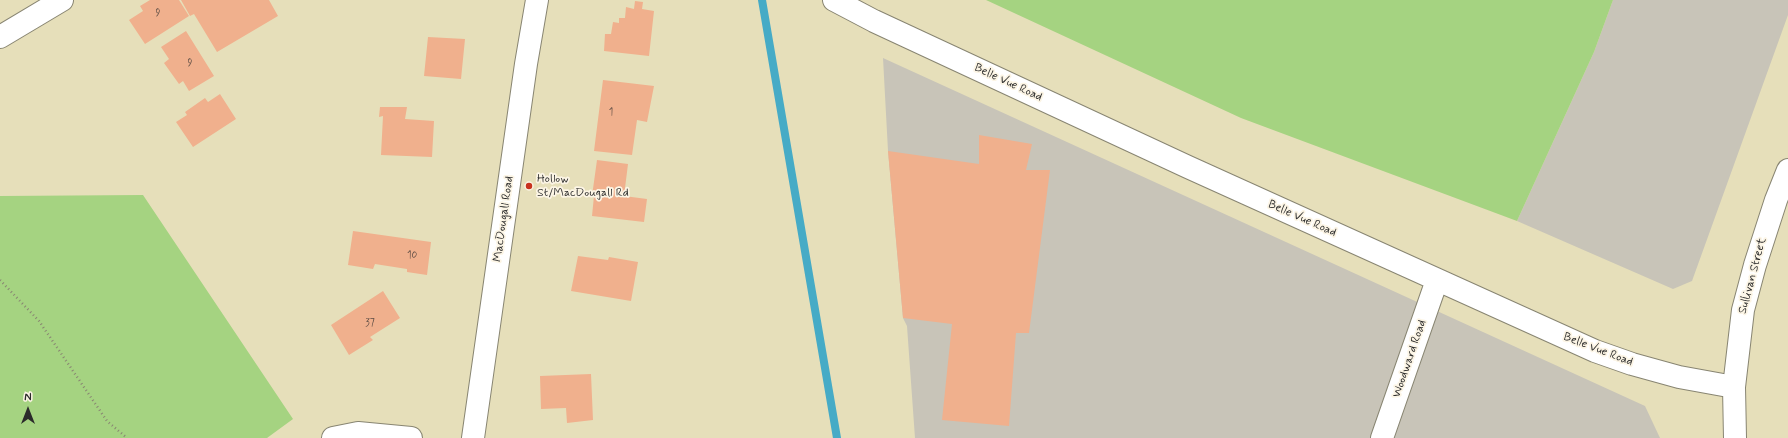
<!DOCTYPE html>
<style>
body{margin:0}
#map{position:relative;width:1788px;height:438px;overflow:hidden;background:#e6dfba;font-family:Mynerve,sans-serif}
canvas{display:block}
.north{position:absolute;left:8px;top:390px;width:40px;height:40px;-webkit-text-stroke:3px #fcf5e5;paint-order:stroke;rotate:0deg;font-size:11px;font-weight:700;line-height:16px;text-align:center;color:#2b2b2b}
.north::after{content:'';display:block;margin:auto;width:14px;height:18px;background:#2b2b2b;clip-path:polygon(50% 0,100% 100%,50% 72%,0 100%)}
</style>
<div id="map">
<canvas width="1788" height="438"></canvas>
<div class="north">N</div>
</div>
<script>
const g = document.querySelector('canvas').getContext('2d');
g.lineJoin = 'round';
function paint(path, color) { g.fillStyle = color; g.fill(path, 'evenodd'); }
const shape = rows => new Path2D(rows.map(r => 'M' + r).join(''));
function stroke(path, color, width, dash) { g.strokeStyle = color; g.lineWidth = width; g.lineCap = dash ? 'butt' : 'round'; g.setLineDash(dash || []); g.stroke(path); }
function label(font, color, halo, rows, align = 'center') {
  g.font = font + ' Mynerve,sans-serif'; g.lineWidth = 3.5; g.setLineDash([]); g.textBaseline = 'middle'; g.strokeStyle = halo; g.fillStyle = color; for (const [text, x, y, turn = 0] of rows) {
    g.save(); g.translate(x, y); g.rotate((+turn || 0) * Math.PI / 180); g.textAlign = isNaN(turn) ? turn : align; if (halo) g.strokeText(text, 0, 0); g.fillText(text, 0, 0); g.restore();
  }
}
paint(shape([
 [1613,0,1788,0,1788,15,1692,281,1673,289,1517,221,1594,52],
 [883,58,1645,406,1660,438,915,438,907,326,903,318,888,151]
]), '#c8c4b8');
paint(shape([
 [986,0,1613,0,1594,52,1517,221,1241,118],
 [143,195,293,419,267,438,0,438,0,196]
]), '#a5d381');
stroke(shape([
 [762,0,837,438]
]), '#46abc6', 8);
paint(shape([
 [150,0,179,0,189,16,145,44,129,20,143,11,140,6],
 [181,0,269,0,278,16,217,52,194,14,190,16],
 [635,1,643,2,642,9,654,11,649,56,604,51,605,34,611,34,613,22,619,23,619,18,625,18,626,7,634,9],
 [186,31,214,76,189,91,183,81,179,84,164,63,169,59,161,47],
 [428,37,465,39,461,79,424,76],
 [603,80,654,86,647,122,637,120,632,155,594,151],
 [220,94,236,119,193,147,176,122,187,115,185,112,205,98,208,102],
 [380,107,407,107,405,119,434,121,432,157,381,155,383,116,379,117],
 [979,135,1032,144,1026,170,1050,170,1029,333,1016,333,1009,426,942,420,952,324,903,318,888,151,979,164],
 [597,160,628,164,624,196,647,199,644,222,592,216,594,196,592,196],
 [353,231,431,242,427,275,407,272,407,269,375,264,373,269,348,265],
 [578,256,608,260,609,257,638,262,631,301,571,291],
 [383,291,400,318,370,337,373,340,349,355,331,325],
 [591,374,593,420,567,423,566,408,541,409,540,376]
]), '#f0b08d');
const street = shape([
 [834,0,874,21,1188,167,1595,351,1632,364,1679,377,1734,387],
 [0,37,62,0],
 [333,438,358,433,411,438],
 [473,438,526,64,537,0],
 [1382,438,1437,280],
 [1735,438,1734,387,1743,310,1755,265,1776,200,1788,170]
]);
stroke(street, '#888572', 24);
stroke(shape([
 [0,280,39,321,107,421,127,438]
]), '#888572', 2.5, [1, 3]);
stroke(street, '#fff', 22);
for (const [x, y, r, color] of [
 [529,186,4,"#c8321e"]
]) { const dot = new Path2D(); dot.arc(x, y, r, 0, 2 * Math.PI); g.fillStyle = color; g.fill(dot); stroke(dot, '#fcf5e5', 1.5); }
label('10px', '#5c4c44', null, [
 ["9",158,14],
 ["9",190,64],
 ["1",611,113],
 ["10",412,256],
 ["37",370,324]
]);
label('12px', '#2b2b2b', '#fcf5e5', [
 ["Belle Vue Road",1008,83,25],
 ["MacDougall Road",504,219,-82],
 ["Belle Vue Road",1302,219,24],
 ["Sullivan Street",1753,276,-75],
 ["Belle Vue Road",1598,350,21],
 ["Woodward Road",1410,359,-71]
]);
label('12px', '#2b2b2b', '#fcf5e5', [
 ["Hollow",537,179],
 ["St/MacDougall Rd",537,193]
], 'left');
</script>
